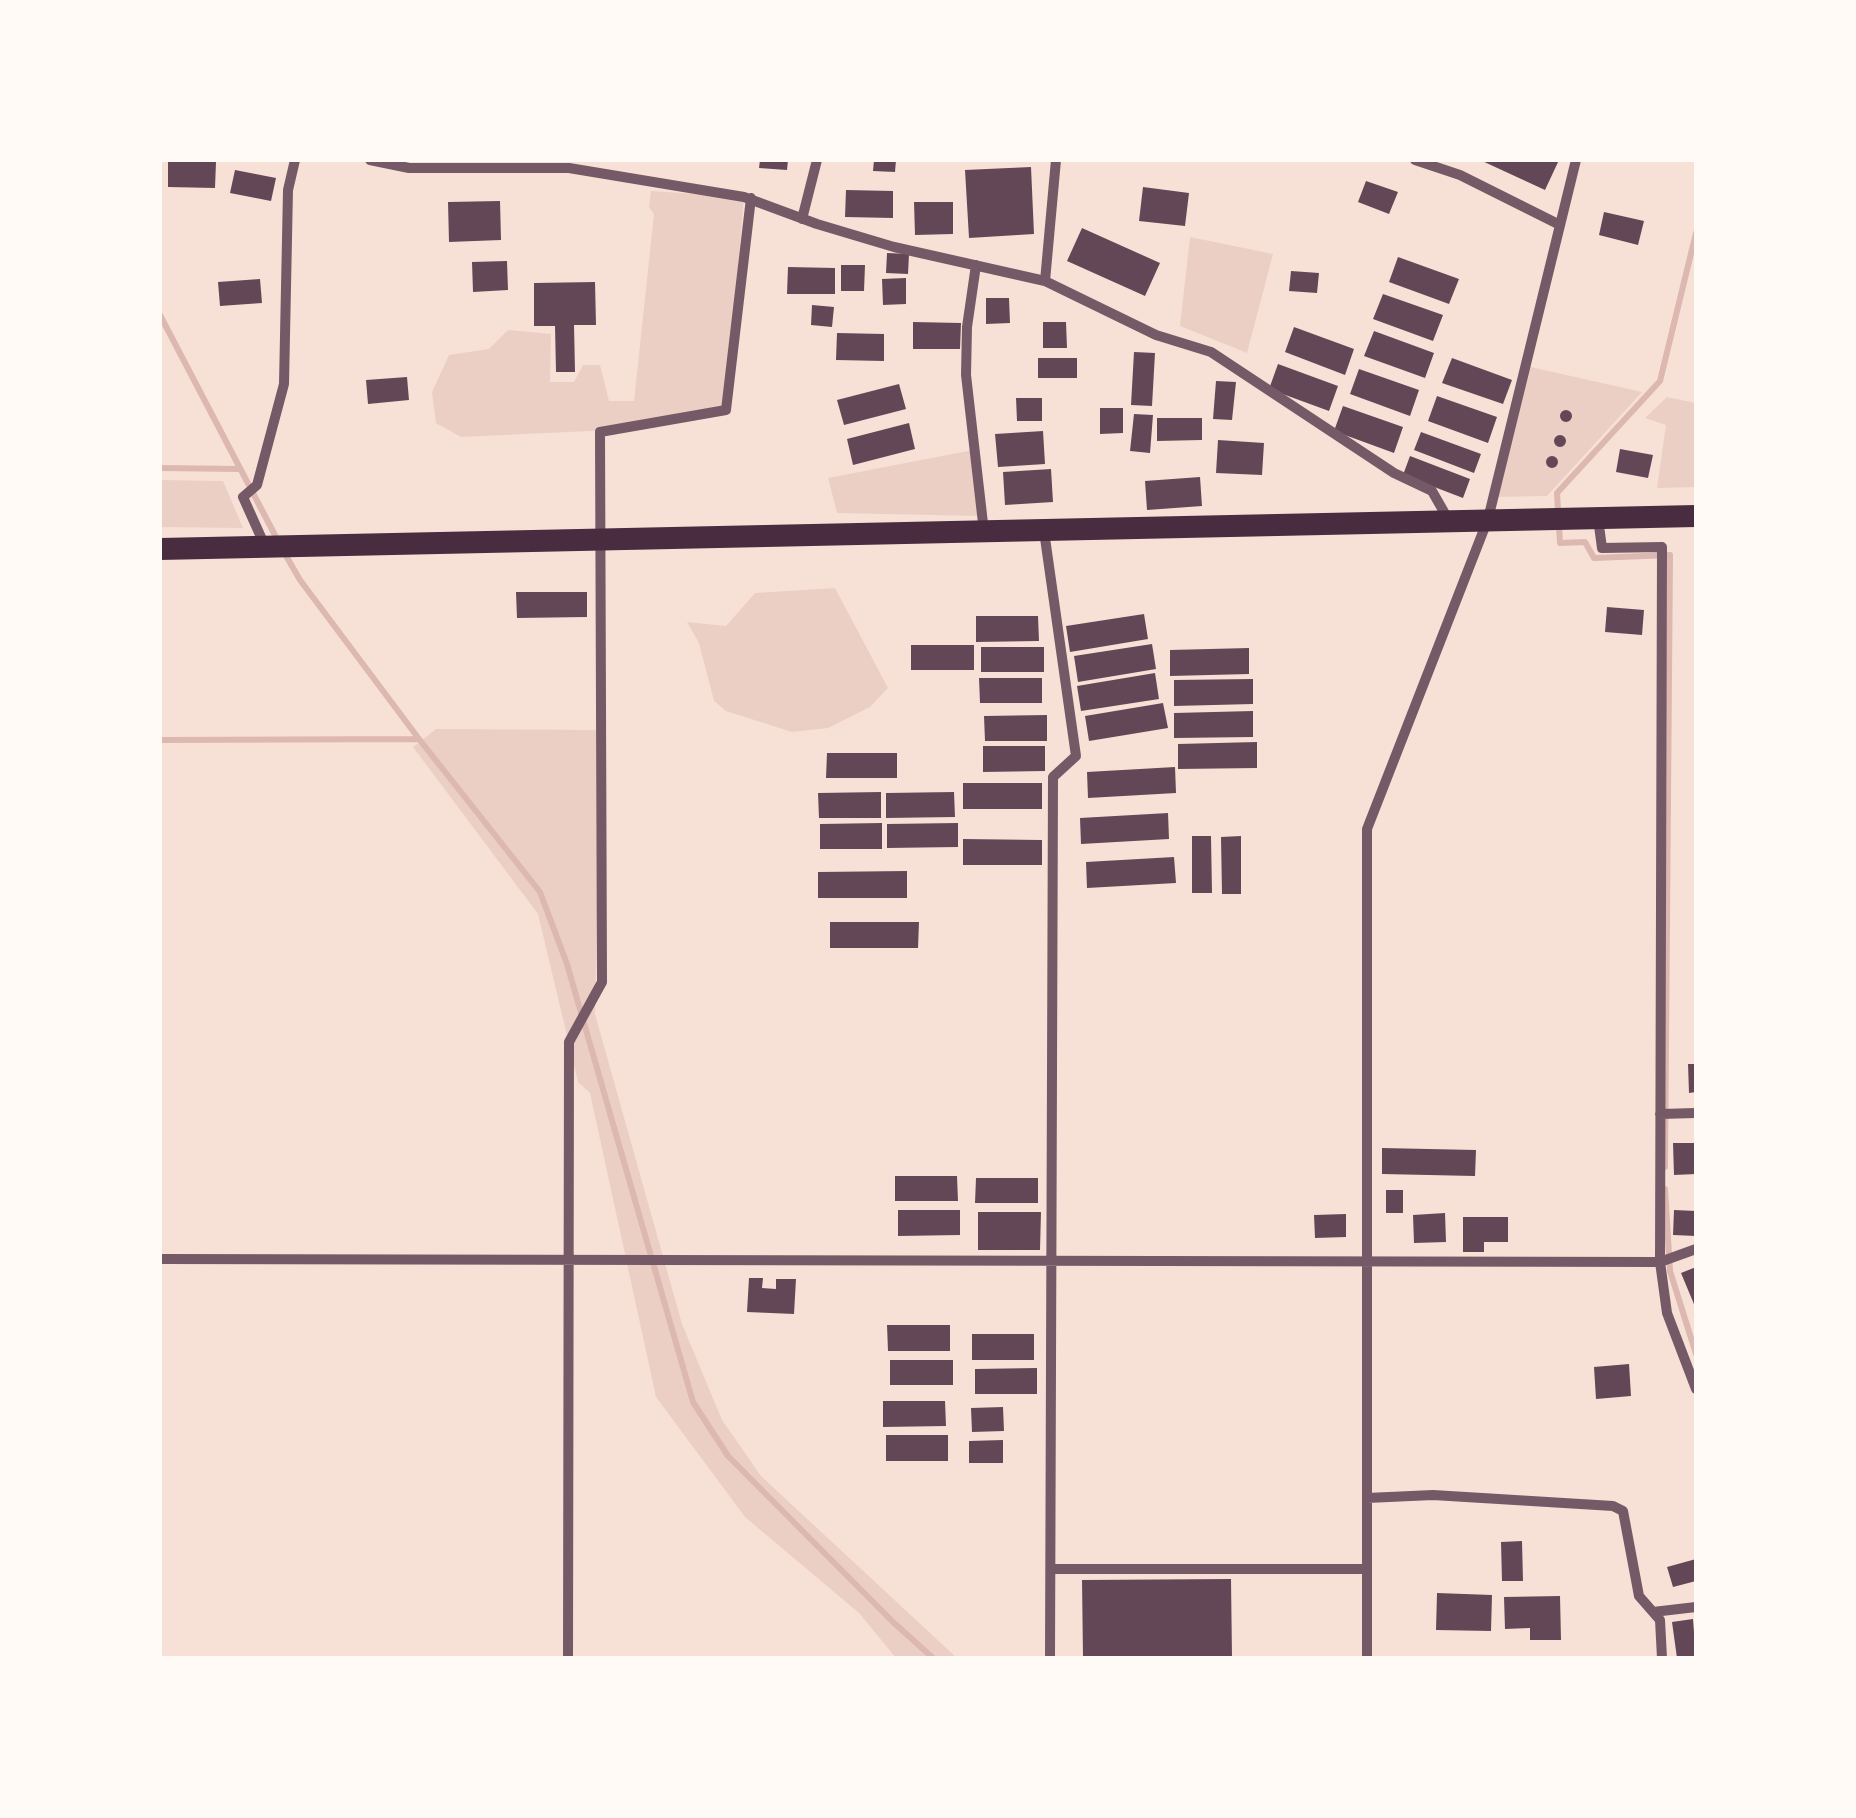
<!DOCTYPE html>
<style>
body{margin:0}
#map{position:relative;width:1856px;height:1818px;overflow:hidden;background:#f7e1d7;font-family:"Fira Sans",sans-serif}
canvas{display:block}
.frame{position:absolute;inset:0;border:162px solid #fffaf5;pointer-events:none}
</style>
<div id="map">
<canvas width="1856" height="1818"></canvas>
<div class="frame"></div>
</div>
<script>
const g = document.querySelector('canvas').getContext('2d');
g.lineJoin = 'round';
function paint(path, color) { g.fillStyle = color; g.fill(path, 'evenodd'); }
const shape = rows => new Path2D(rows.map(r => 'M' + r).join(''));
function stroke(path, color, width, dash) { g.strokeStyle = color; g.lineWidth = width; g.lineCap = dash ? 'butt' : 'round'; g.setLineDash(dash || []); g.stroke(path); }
paint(shape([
 [651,191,744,197,726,410,612,430,461,437,436,423,432,392,449,355,489,349,508,330,551,334,550,382,574,382,583,365,600,365,609,401,634,401,654,214,649,207],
 [1190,237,1273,254,1247,353,1180,326],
 [1526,366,1642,392,1547,496,1494,497],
 [1667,397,1696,403,1696,487,1657,488,1666,425,1645,418],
 [973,450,982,516,837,513,828,478],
 [160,480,223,481,243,528,160,527],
 [835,588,888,688,870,707,828,728,792,732,726,711,714,701,699,643,687,622,726,626,755,593],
 [436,729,601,730,595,1014,682,1324,722,1420,761,1476,957,1658,896,1658,859,1613,745,1517,656,1397,590,1093,578,1082,538,914,413,747]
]), '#ebcfc5');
stroke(shape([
 [160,315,277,539],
 [160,468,238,469],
 [285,554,300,580,419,739,540,892,567,964,693,1402,728,1456,893,1622,933,1658],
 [160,740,418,739],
 [1665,1167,1670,555,1594,558,1585,542,1560,543,1557,493,1660,381,1696,233],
 [1665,1189,1670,1271,1696,1354]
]), '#dcb8b0', 6);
paint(shape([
 [760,160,788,160,787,170,759,168],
 [874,160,896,160,895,172,873,171],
 [1480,160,1559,160,1545,190],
 [168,161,216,162,215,188,168,187],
 [1031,167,1034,234,969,238,965,170],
 [235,170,276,178,271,201,230,193],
 [1366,181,1398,192,1389,214,1358,202],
 [1143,187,1189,193,1185,226,1139,221],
 [846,190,893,191,893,218,845,217],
 [500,201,501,240,449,242,448,202],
 [914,202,953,202,953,234,915,235],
 [1604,212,1644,221,1638,245,1599,235],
 [1082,228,1160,263,1145,296,1067,261],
 [887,253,909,254,908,274,886,273],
 [1398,257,1459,279,1449,304,1389,282],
 [507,261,508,290,473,292,472,262],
 [841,265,865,265,864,291,841,291],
 [788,267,835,268,835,294,787,294],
 [1291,271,1319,273,1317,293,1289,291],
 [906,278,906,304,883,305,882,279],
 [260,279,262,303,220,306,218,282],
 [595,282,596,325,574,325,575,372,556,372,555,326,534,326,534,283],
 [1383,294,1443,315,1433,341,1373,319],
 [986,298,1009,298,1010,323,986,324],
 [812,305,834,307,832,327,811,325],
 [913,322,961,323,960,349,913,349],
 [1043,322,1066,322,1067,348,1043,348],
 [1294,327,1354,349,1345,375,1285,352],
 [1374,331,1434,353,1425,378,1364,356],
 [837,333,884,334,884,361,836,360],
 [1134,352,1155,353,1152,406,1131,405],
 [1038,358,1077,358,1077,378,1038,378],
 [1452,358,1512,380,1503,404,1442,383],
 [1278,364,1338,386,1329,411,1269,389],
 [1359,369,1419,390,1410,416,1350,394],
 [407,377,409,400,368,404,366,380],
 [1216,381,1236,382,1232,420,1213,419],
 [899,384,906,409,844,425,837,400],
 [1437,396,1497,417,1488,443,1428,421],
 [1016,398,1042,398,1042,421,1017,421],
 [1343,406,1403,427,1394,453,1334,431],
 [1100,408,1123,408,1123,433,1100,434],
 '1560 416a6 6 0 1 1 12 0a6 6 0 1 1-12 0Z',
 [1134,414,1153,415,1150,453,1130,451],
 [1157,418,1202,418,1202,440,1157,441],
 [909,423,915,449,853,465,847,439],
 [1043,431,1045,464,998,467,995,434],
 [1421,432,1481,454,1474,473,1414,450],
 '1554 441a6 6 0 1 1 12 0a6 6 0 1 1-12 0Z',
 [1218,440,1264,443,1262,475,1216,473],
 [1620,449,1653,455,1648,478,1616,472],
 '1546 462a6 6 0 1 1 12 0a6 6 0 1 1-12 0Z',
 [1410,456,1470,479,1463,498,1403,475],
 [1051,469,1053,502,1005,505,1003,472],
 [1200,477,1202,506,1147,510,1145,481],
 [516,592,587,592,587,617,517,618],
 [1607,607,1644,610,1642,635,1605,632],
 [1144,614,1148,639,1070,652,1066,626],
 [976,616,1038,616,1039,641,976,642],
 [1152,644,1156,669,1078,682,1074,656],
 [911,645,974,645,974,670,911,670],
 [981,647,1044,647,1044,672,981,672],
 [1249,648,1249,674,1170,676,1170,650],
 [1155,673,1159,699,1081,711,1077,686],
 [979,678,1042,678,1042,703,980,703],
 [1253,679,1253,704,1174,706,1174,680],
 [1163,703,1168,728,1089,741,1085,716],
 [1253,711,1253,737,1174,738,1174,713],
 [1047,715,1047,741,985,741,984,716],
 [1257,742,1257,768,1178,769,1178,744],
 [983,746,1045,746,1045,771,983,772],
 [827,753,897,753,897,778,826,778],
 [1175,767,1176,793,1088,798,1087,772],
 [963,783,1042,783,1042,809,963,809],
 [881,792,881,818,819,818,818,793],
 [954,792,955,817,886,818,886,793],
 [1168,813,1169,839,1081,844,1080,818],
 [882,823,882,849,820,849,820,824],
 [958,823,958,847,887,848,887,824],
 [1192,836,1211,836,1212,893,1192,893],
 [1241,836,1241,894,1222,894,1221,837],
 [963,839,1042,840,1042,865,963,865],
 [1174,857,1176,883,1087,888,1086,862],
 [907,871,907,898,818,898,818,872],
 [830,922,919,922,918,948,830,948],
 [1688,1064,1696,1064,1696,1092,1689,1093],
 [1673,1143,1696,1143,1696,1174,1674,1175],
 [1382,1148,1476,1150,1475,1176,1382,1174],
 [895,1176,957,1176,958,1201,895,1201],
 [976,1178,1038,1178,1038,1203,975,1203],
 [1386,1190,1403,1190,1403,1213,1386,1213],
 [898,1210,960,1210,960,1235,898,1236],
 [1674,1210,1696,1211,1696,1236,1673,1235],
 [978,1212,1041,1212,1040,1250,978,1250],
 [1445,1213,1446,1242,1414,1243,1413,1215],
 [1346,1214,1346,1237,1315,1238,1314,1215],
 [1463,1217,1508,1217,1508,1242,1484,1242,1484,1252,1463,1252],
 [1696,1267,1696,1309,1681,1273],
 [749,1278,763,1278,762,1288,776,1289,776,1279,796,1279,794,1314,747,1312],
 [887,1325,950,1325,950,1351,888,1351],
 [972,1334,1034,1334,1034,1360,972,1360],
 [890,1360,953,1360,953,1385,890,1385],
 [1629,1364,1631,1396,1596,1399,1594,1367],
 [1037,1368,1037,1394,975,1394,975,1369],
 [883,1401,945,1401,946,1426,883,1427],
 [1003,1407,1004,1431,972,1432,971,1408],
 [886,1435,948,1435,948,1461,886,1461],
 [1003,1440,1003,1463,969,1463,969,1441],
 [1522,1541,1523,1581,1502,1581,1501,1542],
 [1696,1559,1696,1581,1673,1587,1667,1567],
 [1231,1579,1232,1658,1083,1658,1082,1580],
 [1437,1593,1492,1595,1491,1631,1436,1630],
 [1560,1596,1561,1640,1530,1640,1530,1628,1505,1629,1504,1597],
 [1693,1619,1696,1658,1677,1658,1672,1622]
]), '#644757');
stroke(shape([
 [370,160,409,168,569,168,744,197,817,224,894,247,1045,281,1156,335,1211,352,1394,473,1432,491,1448,519],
 [1415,160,1460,175,1560,225],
 [802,219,817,160],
 [976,265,967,327,966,375,984,532],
 [1045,281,1056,160],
 [1598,518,1602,548,1662,547,1660,1262,1667,1313,1696,1389],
 [1044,531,1076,756,1053,777,1050,1658],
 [265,546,243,497,257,485,284,384,288,190,295,160],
 [1660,1114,1696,1113],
 [160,1259,1660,1262,1696,1249],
 [1367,1498,1433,1495,1613,1506,1623,1511,1639,1596,1660,1620,1662,1658],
 [1052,1569,1367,1569],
 [1653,1612,1696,1607],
 [568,1658,569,1042,602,982,600,432,726,410,751,198],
 [1367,1658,1367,829,1488,519,1576,160]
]), '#755966', 10);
stroke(shape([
 [160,549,1696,516]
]), '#4a2c40', 22);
</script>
